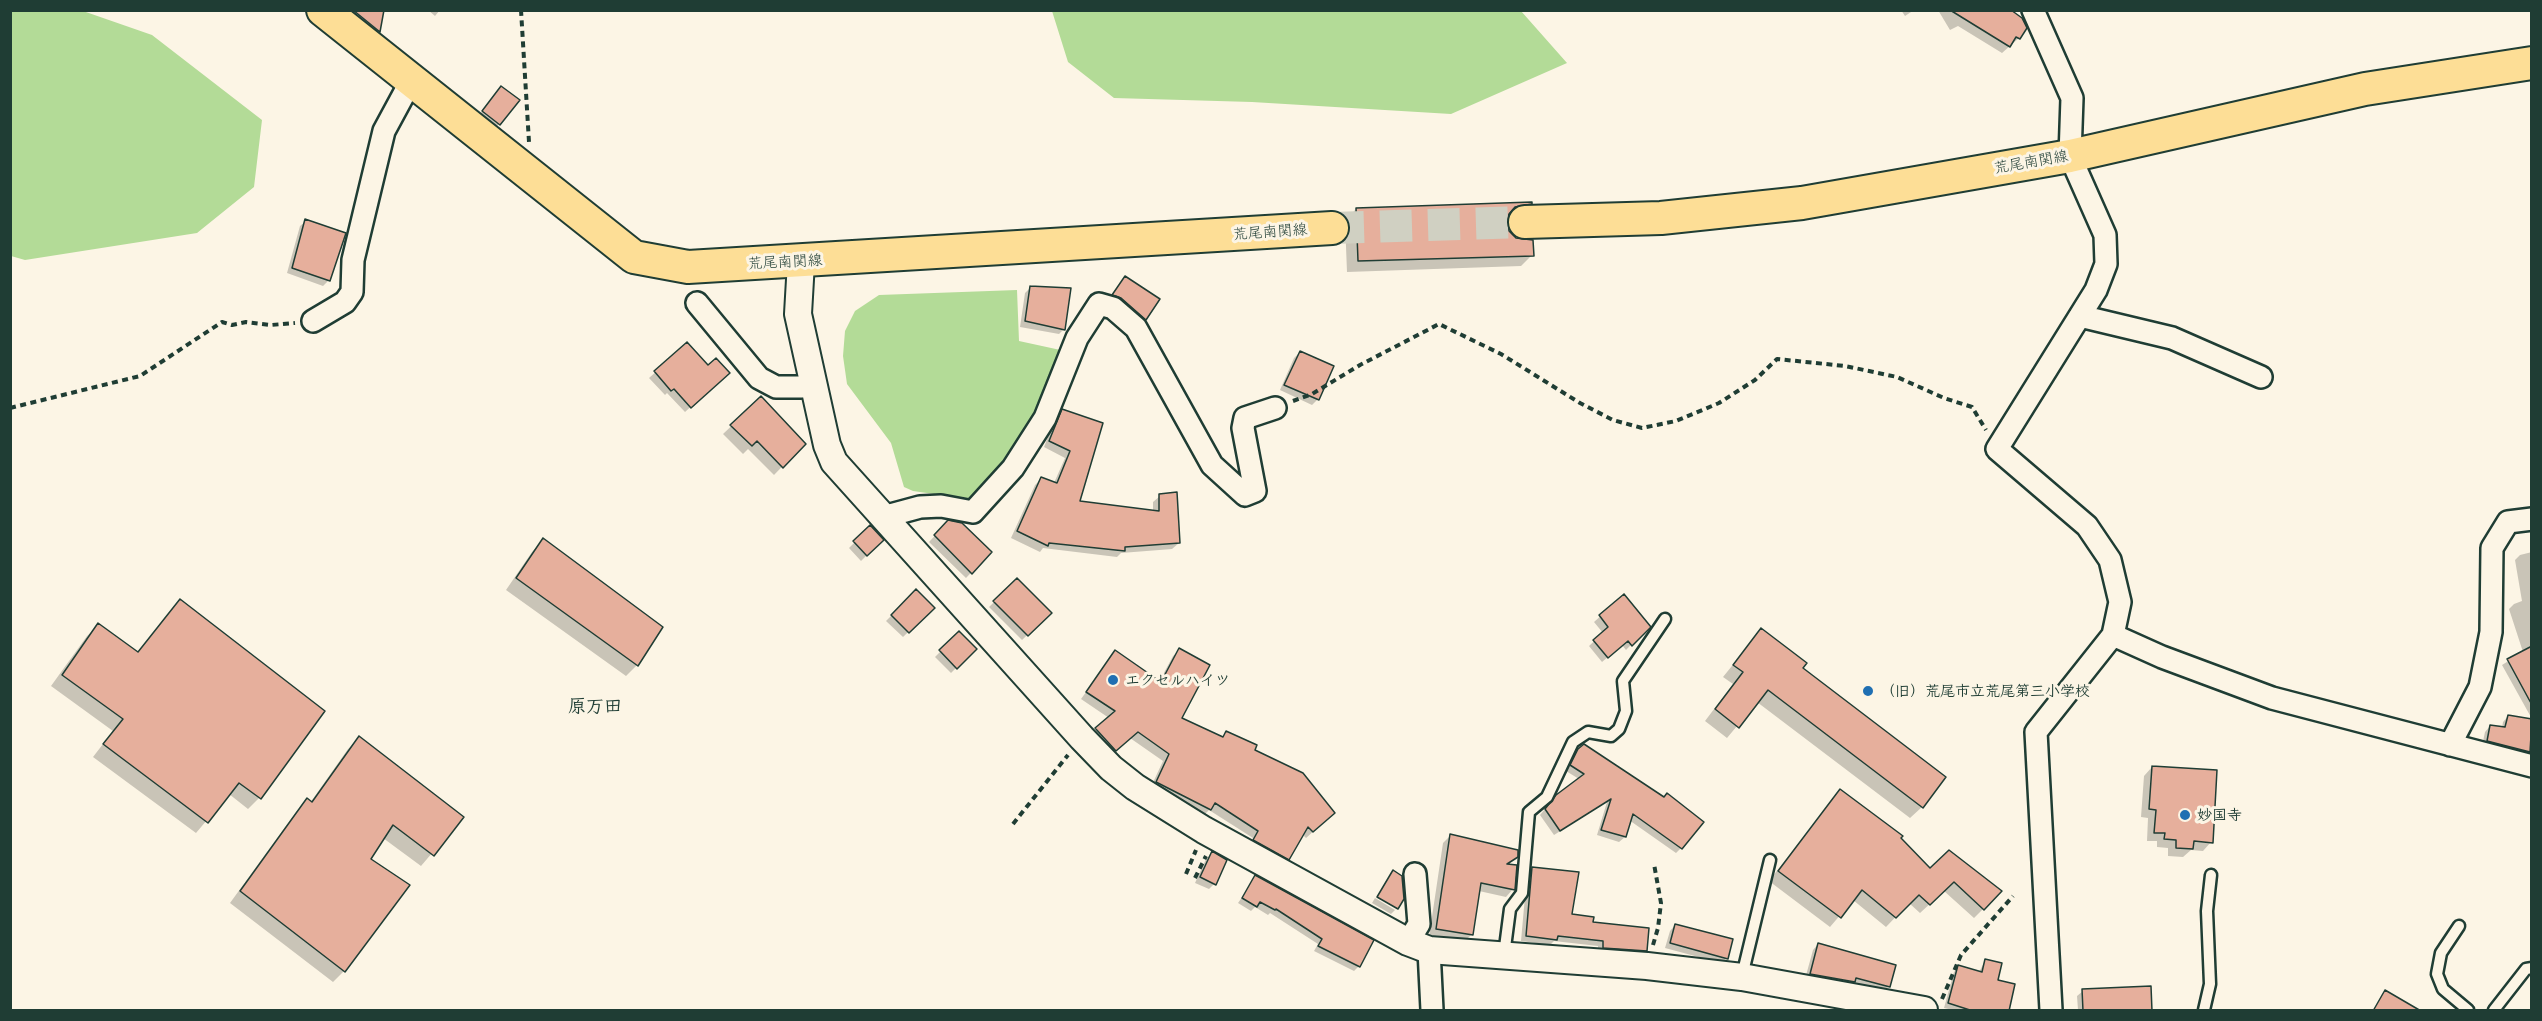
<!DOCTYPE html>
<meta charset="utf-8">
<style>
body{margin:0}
#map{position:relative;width:2542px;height:1021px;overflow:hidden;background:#fcf5e5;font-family:Mali,sans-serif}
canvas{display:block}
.frame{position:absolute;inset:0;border:12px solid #1f3d34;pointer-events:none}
</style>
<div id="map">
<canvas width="2542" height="1021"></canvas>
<div class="frame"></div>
</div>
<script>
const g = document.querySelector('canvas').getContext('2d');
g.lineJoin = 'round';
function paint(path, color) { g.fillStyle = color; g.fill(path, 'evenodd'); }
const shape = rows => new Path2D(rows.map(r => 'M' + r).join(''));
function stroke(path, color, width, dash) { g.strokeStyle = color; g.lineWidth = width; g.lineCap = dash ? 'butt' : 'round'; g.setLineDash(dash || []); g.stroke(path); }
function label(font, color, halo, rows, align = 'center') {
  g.font = font + ' Mali,"Klee One",sans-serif'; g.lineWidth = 6; g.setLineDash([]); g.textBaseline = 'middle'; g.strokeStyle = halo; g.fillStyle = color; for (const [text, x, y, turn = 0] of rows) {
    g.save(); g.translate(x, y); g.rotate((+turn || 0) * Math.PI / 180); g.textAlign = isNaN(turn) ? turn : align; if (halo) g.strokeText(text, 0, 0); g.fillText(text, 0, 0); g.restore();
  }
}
paint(shape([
 [10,11,83,11,152,35,262,120,254,187,197,233,25,260,11,256],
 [1052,11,1521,11,1567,63,1451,114,1252,102,1114,98,1068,62],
 [1017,290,1019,341,1065,351,1050,394,995,482,969,499,913,491,904,487,891,443,847,384,843,356,845,331,855,311,879,295]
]), '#b3db97');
paint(shape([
 [341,10,382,10,378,31,373,36],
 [428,10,440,10,435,16],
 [1901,10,1914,10,1905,16],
 [1938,10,2008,10,2019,38,2002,53,1958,26,1950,30],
 [496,93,499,124,494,130,478,117],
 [1530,203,1519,215,1507,217,1506,223,1508,232,1532,255,1521,266,1347,272,1345,221,1356,209],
 [306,221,329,280,323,286,287,273,300,226],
 [1125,278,1158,299,1139,324,1108,300],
 [1030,288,1064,329,1059,334,1020,327,1025,293],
 [687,344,708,367,722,378,685,412,667,393,665,395,649,378],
 [1300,352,1318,399,1312,405,1280,390,1294,358],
 [761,398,804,444,774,475,748,449,743,454,723,434],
 [1063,411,1101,424,1078,502,1153,512,1153,502,1160,496,1179,543,1172,549,1121,553,1117,557,1043,548,1040,552,1011,538,1035,485,1042,478,1054,483,1065,458,1044,447,1056,417],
 [948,522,988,555,966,578,929,542],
 [870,527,882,540,861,561,849,548],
 [543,540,637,665,626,676,506,590,532,552],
 [2532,552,2532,719,2502,665,2523,652,2509,609,2514,604,2522,601,2515,560,2520,555],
 [1017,580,1050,613,1022,640,989,607],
 [916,591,933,608,903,637,886,621],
 [1623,596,1649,626,1626,650,1622,645,1602,662,1589,646,1603,633,1594,622],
 [180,601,323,711,259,798,248,809,229,794,196,833,93,757,113,731,51,686,87,636,99,625,137,653],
 [1761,630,1801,669,1922,807,1910,818,1757,702,1727,738,1705,721,1733,684,1723,677],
 [959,633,975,649,951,673,935,657],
 [1180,650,1179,719,1221,738,1226,733,1253,751,1326,820,1306,838,1302,834,1288,859,1281,866,1248,847,1253,838,1209,810,1203,816,1150,789,1163,761,1130,738,1109,757,1090,736,1109,718,1081,699,1115,652,1159,682,1173,656],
 [2508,716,2532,721,2532,750,2529,750,2523,757,2482,746,2485,732,2490,726,2502,728,2503,722],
 [359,738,462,818,421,866,383,838,368,860,344,971,333,982,230,903,296,812,307,800,310,803,348,749],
 [1584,746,1681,848,1676,853,1629,820,1625,837,1619,842,1597,835,1607,802,1554,835,1540,815,1551,802,1579,779,1566,771,1573,756],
 [2152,767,2211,842,2203,851,2191,850,2183,857,2168,856,2168,848,2157,847,2157,841,2147,841,2148,818,2141,817,2144,776],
 [1840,790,1930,870,1949,852,1983,909,1974,918,1944,891,1920,913,1909,903,1886,927,1853,900,1830,927,1769,881],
 [1451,835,1516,857,1507,865,1513,889,1506,897,1479,891,1472,934,1464,942,1429,937,1443,843],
 [1212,853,1214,884,1209,889,1195,883,1206,859],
 [1532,868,1571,915,1646,950,1640,956,1598,953,1598,946,1554,941,1550,945,1521,941,1527,874],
 [1256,877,1359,966,1354,971,1314,951,1318,944,1270,913,1268,915,1255,907,1251,911,1238,903],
 [1375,898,1395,910,1391,914,1372,903],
 [1675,925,1727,958,1721,963,1665,948,1670,931],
 [1818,944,1894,966,1888,987,1883,992,1852,983,1848,987,1805,979,1813,950],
 [1985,961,2008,1010,1953,1010,1944,1008,1954,972,1959,967,1979,972],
 [2083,991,2150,1010,2078,1010,2077,996]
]), '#0003');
const building = shape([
 [353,10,384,10,380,32,353,10],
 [1950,10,2011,10,2022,18,2027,28,2020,39,2016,37,2010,47,1950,10],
 [501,86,520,100,500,125,482,111,501,86],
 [1532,202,1532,204,1515,207,1509,214,1507,223,1509,231,1516,238,1533,240,1534,256,1358,261,1356,208,1532,202],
 [305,219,346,233,330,281,292,268,305,219],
 [1125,276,1160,299,1146,320,1121,298,1112,295,1125,276],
 [1030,286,1071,288,1065,330,1025,321,1030,286],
 [687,342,708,365,716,358,730,373,691,408,674,389,671,391,654,371,687,342],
 [1300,351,1334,366,1319,400,1284,385,1300,351],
 [761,396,806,444,783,468,757,441,752,446,730,425,761,396],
 [1062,409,1103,423,1080,501,1159,511,1159,494,1177,492,1180,543,1125,547,1125,551,1049,543,1048,546,1017,531,1041,477,1057,483,1070,451,1049,441,1062,409],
 [948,520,962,523,992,552,972,574,934,535,948,520],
 [870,525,884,540,867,556,853,541,870,525],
 [543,538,663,627,638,666,516,578,543,538],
 [1017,578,1052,613,1028,636,993,601,1017,578],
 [916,589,935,608,909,633,891,615,916,589],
 [1624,594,1651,627,1632,646,1628,641,1608,658,1593,640,1608,627,1599,615,1624,594],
 [180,599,325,711,261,799,239,783,208,823,103,744,123,719,62,675,98,623,138,652,180,599],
 [1761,628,1807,663,1803,668,1946,777,1923,808,1768,690,1739,728,1715,709,1743,672,1733,665,1761,628],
 [959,631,977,649,957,669,939,650,959,631],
 [2532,646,2532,705,2507,659,2532,646],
 [1179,648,1210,665,1182,718,1223,737,1226,731,1257,745,1255,750,1303,773,1335,813,1313,832,1308,827,1289,860,1253,840,1258,831,1215,803,1211,810,1156,782,1169,754,1138,732,1116,751,1095,728,1115,711,1086,692,1115,650,1161,682,1179,648],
 [2508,715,2532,719,2530,752,2487,741,2490,725,2505,727,2508,715],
 [359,736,464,817,434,856,393,825,371,859,410,885,345,972,240,891,307,798,312,802,359,736],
 [1584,744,1664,797,1667,793,1704,822,1682,849,1633,814,1626,837,1601,830,1611,799,1560,831,1545,809,1556,795,1584,774,1570,765,1578,749,1584,744],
 [2152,766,2217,770,2213,843,2194,841,2193,849,2176,848,2176,840,2164,839,2165,833,2154,833,2156,810,2149,809,2152,766],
 [1840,789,1903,836,1901,838,1930,868,1949,850,2002,891,1984,910,1954,882,1930,905,1919,895,1896,918,1862,890,1841,918,1778,871,1840,789],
 [1450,834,1518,850,1518,857,1507,864,1517,865,1515,890,1481,883,1473,935,1436,929,1450,834],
 [1212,851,1227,860,1216,885,1200,877,1212,851],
 [1532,867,1579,872,1572,914,1594,917,1593,922,1649,928,1647,951,1603,948,1603,941,1558,936,1557,940,1526,936,1532,867],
 [1393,870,1402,876,1404,899,1398,909,1377,897,1393,870],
 [1255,875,1374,940,1360,967,1318,946,1322,939,1276,909,1275,910,1260,902,1257,907,1242,898,1255,875],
 [1675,924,1733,939,1728,959,1670,943,1675,924],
 [1818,943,1896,965,1890,987,1856,978,1855,982,1810,974,1818,943],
 [1985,959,2002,963,1998,980,2015,984,2009,1011,1973,1011,1948,1003,1958,965,1982,972,1985,959],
 [2151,986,2152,1011,2083,1011,2082,989,2151,986],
 [2385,990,2421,1011,2373,1011,2385,990]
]);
paint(building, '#e6af9c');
stroke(building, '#1f3d34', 1.5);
stroke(shape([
 [1332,228,1525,222]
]), '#d0d0c2', 32, [32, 16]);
const service = shape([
 [2459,926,2441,953,2437,974,2443,989,2468,1010],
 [1504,955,1510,909,1522,893,1529,812,1547,797,1573,742,1588,732,1611,736,1619,729,1626,711,1623,681,1665,619],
 [1742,976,1770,860],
 [2204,1010,2210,984,2207,911,2211,875],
 [2494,1010,2526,969,2532,968]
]);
const minor = shape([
 [2033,10,2072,98,2070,156,2105,235,2106,264,2096,290,1997,449,2087,526,2110,560,2120,602,2113,635,2036,732,2051,1010],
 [697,303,759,378,776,387,801,387,813,384],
 [2080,316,2172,338,2261,377],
 [313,321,345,302,352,292,353,260,384,131,411,81],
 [883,517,920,507,941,506,973,512,1013,468,1045,418,1077,338,1099,304,1113,308,1136,328,1212,465,1245,495,1255,491,1243,428,1245,418,1275,408],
 [2113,635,2162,657,2272,698,2532,766],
 [2450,745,2480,687,2491,632,2492,548,2508,522,2532,519],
 [1408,942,1419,924,1415,874],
 [1429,950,1432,1010]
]);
const tertiary = shape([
 [801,262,798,314,827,445,834,462,1082,738,1111,768,1135,787,1204,830,1408,942,1429,950,1647,966,1742,977,1924,1010]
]);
const primary = shape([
 [323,10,634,257,688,267,1332,228],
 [1525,222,1661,218,1802,203,2070,156,2365,89,2532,63]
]);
stroke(service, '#1f3d34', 15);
stroke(minor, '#1f3d34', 26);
stroke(tertiary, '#1f3d34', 30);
stroke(primary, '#1f3d34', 36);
stroke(shape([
 [521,10,529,142],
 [1293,401,1312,394,1360,365,1439,324,1501,354,1580,403,1613,420,1642,428,1676,421,1719,403,1755,380,1777,359,1845,366,1897,377,1944,398,1972,407,1986,430],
 [10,408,140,376,222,322,232,325,246,322,271,325,295,323],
 [1013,824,1068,755],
 [1186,874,1196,850],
 [1195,878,1206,856],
 [1653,945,1658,928,1661,903,1654,864],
 [1942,999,1961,955,2013,896]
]), '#1f3d34', 4, [6, 4.5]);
stroke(service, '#fcf5e5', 10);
stroke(minor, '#fcf5e5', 21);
stroke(tertiary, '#fcf5e5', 26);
stroke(primary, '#fdde96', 32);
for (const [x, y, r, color] of [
 [1113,680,6,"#1f6fb2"],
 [1868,691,6,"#1f6fb2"],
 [2185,815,6,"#1f6fb2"]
]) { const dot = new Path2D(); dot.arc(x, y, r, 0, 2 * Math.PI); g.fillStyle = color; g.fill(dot); stroke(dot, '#fcf5e5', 2); }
label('15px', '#1f3d34', '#fcf5e5', [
 ["荒尾南関線",2031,162,-10],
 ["荒尾南関線",1270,232,-4],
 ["荒尾南関線",785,262,-3]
]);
label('bold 15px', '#1f3d34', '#fcf5e5', [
 ["エクセルハイツ",1125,680],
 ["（旧）荒尾市立荒尾第三小学校",1880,691],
 ["妙国寺",2197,815]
], 'left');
label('bold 18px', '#1f3d34', '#fcf5e5', [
 ["原万田",595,706]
]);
</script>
